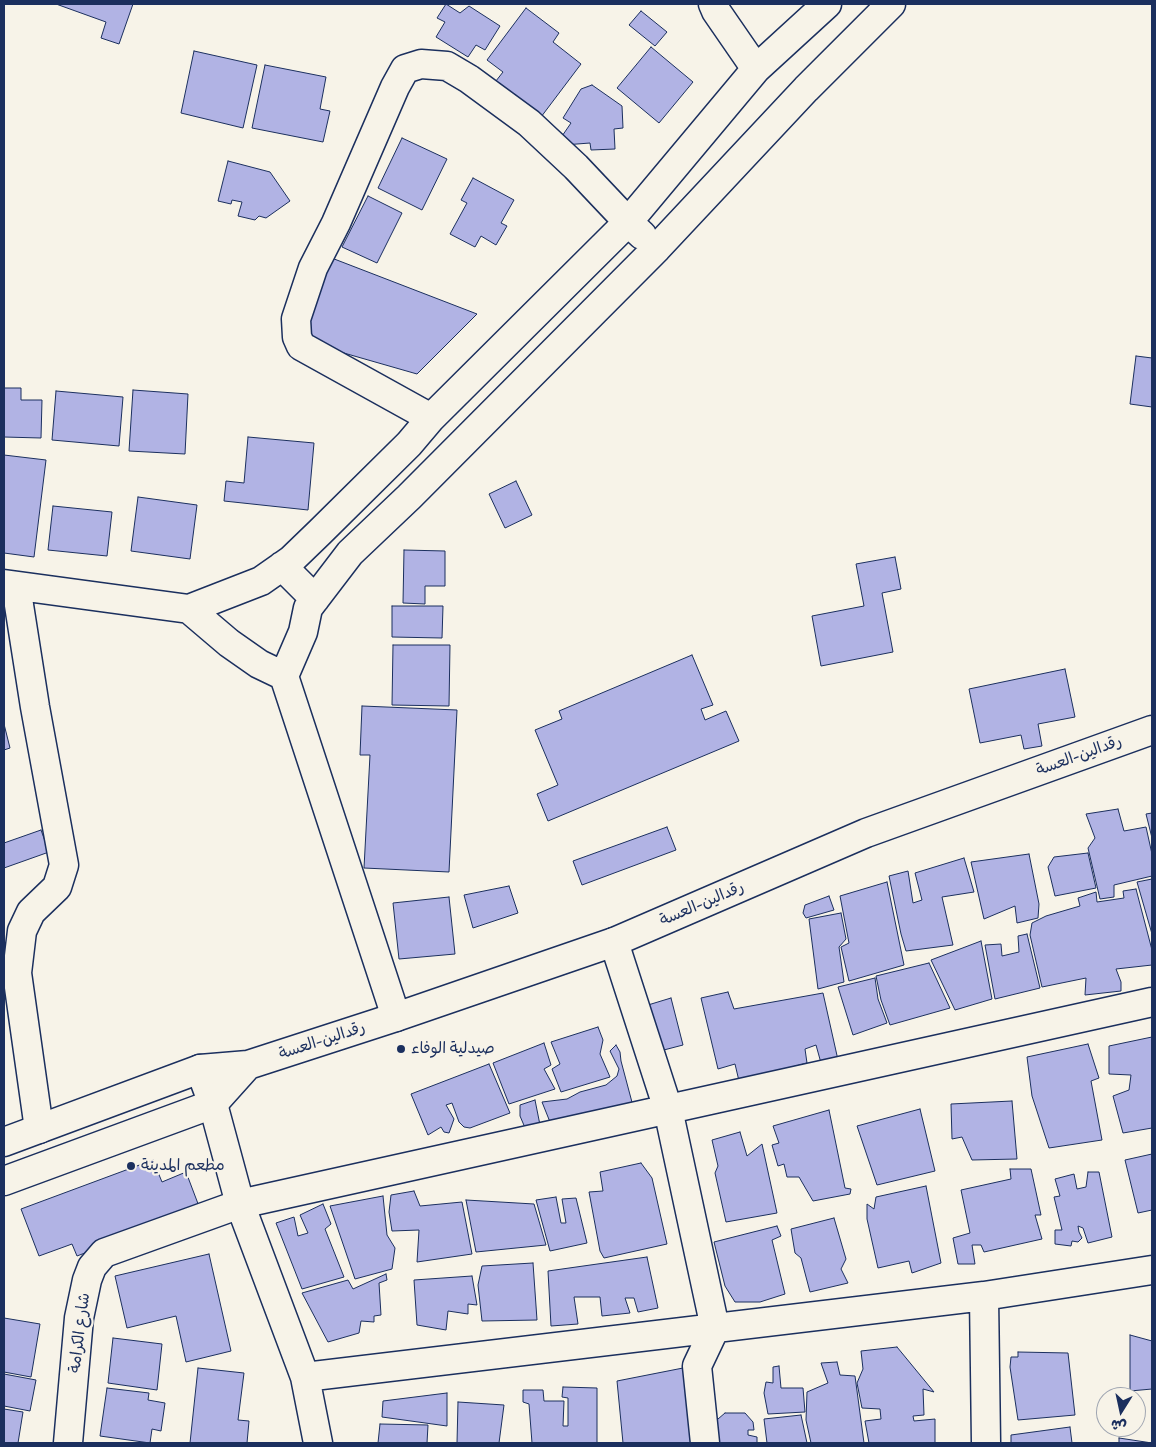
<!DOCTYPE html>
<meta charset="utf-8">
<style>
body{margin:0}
#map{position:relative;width:1156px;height:1447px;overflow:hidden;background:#f7f3e8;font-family:"Patrick Hand","Playpen Sans Arabic",sans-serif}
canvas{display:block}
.frame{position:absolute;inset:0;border:5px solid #1b2f5e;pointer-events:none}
.north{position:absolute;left:1096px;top:1387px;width:50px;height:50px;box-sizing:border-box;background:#f7f3e8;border:1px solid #9fa5b1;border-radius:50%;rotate:190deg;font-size:14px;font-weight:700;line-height:20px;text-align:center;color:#1b2f5e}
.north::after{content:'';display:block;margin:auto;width:18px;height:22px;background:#1b2f5e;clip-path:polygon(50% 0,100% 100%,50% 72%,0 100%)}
</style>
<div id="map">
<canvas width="1156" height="1447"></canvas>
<div class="frame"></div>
<div class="north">ش</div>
</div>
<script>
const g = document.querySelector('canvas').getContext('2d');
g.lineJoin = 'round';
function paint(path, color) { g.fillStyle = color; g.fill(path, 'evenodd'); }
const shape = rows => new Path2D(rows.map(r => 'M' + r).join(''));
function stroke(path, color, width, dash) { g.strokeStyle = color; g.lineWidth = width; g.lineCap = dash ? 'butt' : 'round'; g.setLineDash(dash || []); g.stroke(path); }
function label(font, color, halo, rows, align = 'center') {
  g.font = font + ' "Patrick Hand","Playpen Sans Arabic",sans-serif'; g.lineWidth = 4.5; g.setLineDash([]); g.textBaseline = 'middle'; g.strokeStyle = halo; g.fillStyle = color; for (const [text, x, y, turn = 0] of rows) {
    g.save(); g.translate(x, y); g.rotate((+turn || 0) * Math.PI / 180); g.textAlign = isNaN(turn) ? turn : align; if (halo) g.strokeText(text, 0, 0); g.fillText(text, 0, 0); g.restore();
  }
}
const building = shape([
 [56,4,133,4,119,44,101,38,106,22,56,4],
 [446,4,460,13,469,6,500,26,485,50,476,45,468,57,436,37,445,22,437,18,446,4],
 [526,8,559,33,553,42,581,64,538,121,492,86,503,72,487,60,526,8],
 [641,11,667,32,655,46,629,25,641,11],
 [651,47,693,82,659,123,617,88,651,47],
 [194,51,257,65,243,128,181,113,194,51],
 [265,65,326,77,320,109,330,111,323,142,252,128,265,65],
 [592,85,622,106,623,128,614,129,615,149,591,150,590,143,564,145,560,139,571,123,563,118,581,89,592,85],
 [402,138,447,159,422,210,378,188,402,138],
 [228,161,270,172,290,201,266,218,259,216,255,220,238,216,242,202,232,200,231,204,218,201,228,161],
 [473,178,514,200,501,223,507,226,496,245,481,236,475,247,450,234,467,203,461,200,473,178],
 [368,196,402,213,377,263,342,247,368,196],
 [329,257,477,314,417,374,309,343,303,326,329,257],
 [1136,356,1152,358,1152,407,1130,404,1136,356],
 [4,388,21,388,21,400,42,400,41,438,4,437,4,388],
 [133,390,188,394,185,454,129,451,133,390],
 [56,391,123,397,119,446,52,440,56,391],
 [248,437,314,443,308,510,224,501,226,481,244,483,248,437],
 [4,455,46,460,34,557,4,553,4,455],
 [516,481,532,515,505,528,489,494,516,481],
 [138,497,197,505,190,559,131,551,138,497],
 [53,506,112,512,107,556,48,550,53,506],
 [404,550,445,551,445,586,425,586,425,604,403,603,404,550],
 [895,557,901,589,882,593,893,652,821,666,812,616,864,606,856,564,895,557],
 [392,606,443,606,442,638,392,637,392,606],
 [393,645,450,645,449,706,392,705,393,645],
 [692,655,713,705,701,709,705,720,726,711,739,741,548,821,537,794,558,785,535,730,562,719,559,711,692,655],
 [1065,669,1075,717,1038,724,1042,746,1024,749,1021,735,980,743,969,689,1065,669],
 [362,706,457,710,449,872,364,868,370,755,360,755,362,706],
 [4,724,10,748,4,750,4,724],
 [1118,809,1124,831,1146,827,1152,854,1152,876,1114,885,1114,897,1100,899,1088,848,1095,838,1086,814,1118,809],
 [1152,813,1152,838,1146,814,1152,813],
 [667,827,676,850,582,885,573,861,667,827],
 [41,830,49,852,4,868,4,843,41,830],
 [1088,853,1096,888,1055,896,1048,867,1054,857,1088,853],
 [1029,854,1039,904,1038,918,1017,923,1015,906,984,919,971,862,1029,854],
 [964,858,974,892,942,897,953,945,906,951,901,934,889,876,908,871,913,903,922,900,915,873,964,858],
 [1152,879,1152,934,1137,882,1152,879],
 [887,882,904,965,849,981,841,947,849,943,840,896,887,882],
 [509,886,518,913,473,928,464,895,509,886],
 [1136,889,1152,950,1152,965,1116,969,1121,982,1121,991,1085,995,1086,978,1042,987,1030,935,1032,923,1046,916,1080,906,1078,898,1096,892,1097,902,1124,898,1123,891,1136,889],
 [829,896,834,910,806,918,803,913,805,905,829,896],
 [449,897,455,954,399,959,393,903,449,897],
 [841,913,846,939,839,947,844,982,818,989,809,919,841,913],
 [1027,934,1040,988,995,999,985,945,1001,944,1002,956,1019,952,1018,936,1027,934],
 [981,941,992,999,955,1010,931,960,981,941],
 [929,963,950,1008,890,1025,881,1000,876,976,929,963],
 [875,978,878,999,887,1023,853,1035,838,987,875,978],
 [728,992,734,1009,823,993,838,1060,821,1063,816,1045,805,1049,807,1063,739,1081,735,1064,718,1069,701,998,728,992],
 [671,998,683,1045,660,1051,648,1005,671,998],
 [598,1027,603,1040,600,1054,610,1077,561,1092,552,1069,560,1064,551,1042,598,1027],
 [1152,1037,1152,1128,1123,1133,1113,1096,1129,1090,1131,1075,1109,1074,1109,1046,1152,1037],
 [544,1043,551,1065,544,1069,555,1089,509,1104,493,1063,544,1043],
 [1088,1044,1099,1078,1091,1081,1102,1140,1049,1148,1032,1096,1027,1057,1088,1044],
 [616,1045,620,1052,621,1061,633,1106,552,1127,542,1102,567,1099,580,1092,606,1085,617,1076,619,1069,610,1051,616,1045],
 [489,1064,510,1113,470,1128,464,1127,459,1122,452,1103,446,1105,454,1119,449,1133,444,1132,441,1127,428,1135,411,1094,489,1064],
 [535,1100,541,1130,526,1130,520,1116,520,1105,535,1100],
 [1012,1101,1017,1159,972,1160,962,1137,952,1139,951,1104,1012,1101],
 [920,1109,935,1171,877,1185,857,1126,920,1109],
 [829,1110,845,1188,851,1189,850,1194,813,1201,799,1177,787,1177,784,1164,778,1166,772,1145,779,1143,773,1126,829,1110],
 [740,1132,747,1156,762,1144,777,1213,726,1222,715,1173,718,1166,712,1140,740,1132],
 [1152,1154,1152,1210,1138,1213,1125,1160,1152,1154],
 [153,1160,162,1182,186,1172,200,1209,77,1256,72,1244,39,1256,21,1209,153,1160],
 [641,1163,652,1178,667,1244,604,1258,600,1251,589,1192,603,1191,600,1172,641,1163],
 [1010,1169,1031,1169,1041,1215,1035,1215,1042,1239,984,1252,981,1245,972,1245,975,1264,958,1264,953,1238,970,1233,961,1190,1011,1179,1010,1169],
 [1088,1172,1099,1172,1112,1237,1088,1243,1083,1228,1078,1226,1079,1232,1082,1238,1078,1242,1072,1241,1071,1246,1055,1244,1055,1230,1062,1230,1054,1197,1060,1196,1055,1179,1074,1174,1077,1189,1086,1187,1088,1172],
 [926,1186,941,1263,912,1273,909,1261,878,1268,867,1219,867,1204,874,1209,876,1197,926,1186],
 [414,1191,420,1206,462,1202,472,1254,417,1262,419,1230,392,1231,389,1212,391,1195,414,1191],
 [383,1196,387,1235,395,1248,392,1269,355,1279,330,1206,383,1196],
 [556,1197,561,1223,566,1223,562,1199,576,1198,587,1243,550,1251,536,1200,556,1197],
 [466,1200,534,1204,546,1245,476,1252,466,1200],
 [323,1204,331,1224,325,1229,344,1277,302,1289,276,1223,294,1217,298,1236,308,1233,300,1215,323,1204],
 [834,1218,846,1259,841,1269,848,1283,810,1292,801,1258,795,1253,791,1229,834,1218],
 [777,1226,781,1236,772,1240,785,1294,760,1302,735,1302,725,1286,714,1242,777,1226],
 [209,1254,231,1351,186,1362,176,1316,127,1328,115,1276,209,1254],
 [647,1257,658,1308,638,1312,634,1298,625,1298,630,1313,602,1316,600,1297,574,1297,578,1324,551,1326,548,1271,647,1257],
 [533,1263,537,1320,482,1321,478,1285,482,1266,533,1263],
 [386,1274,387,1280,379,1283,381,1315,374,1316,374,1322,361,1321,359,1333,328,1342,302,1293,348,1280,353,1289,386,1274],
 [472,1276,477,1305,468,1304,468,1314,448,1311,446,1330,417,1325,414,1280,472,1276],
 [4,1318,40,1324,31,1377,4,1372,4,1318],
 [1130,1335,1152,1341,1152,1389,1130,1391,1130,1335],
 [113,1338,162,1344,157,1390,108,1383,113,1338],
 [897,1347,934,1392,923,1389,924,1415,913,1416,914,1421,935,1419,935,1443,869,1443,865,1421,881,1419,880,1409,862,1408,857,1383,863,1369,861,1351,897,1347],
 [1018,1352,1068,1353,1075,1415,1018,1420,1010,1367,1011,1357,1018,1357,1018,1352],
 [837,1362,840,1375,855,1376,864,1443,811,1443,806,1420,807,1392,828,1383,821,1363,837,1362],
 [779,1366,781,1388,803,1388,805,1412,768,1414,764,1393,766,1382,773,1383,773,1367,779,1366],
 [198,1368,244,1373,238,1420,249,1421,247,1443,190,1443,198,1368],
 [683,1368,691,1443,623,1443,617,1381,683,1368],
 [4,1374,36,1380,30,1411,4,1406,4,1374],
 [563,1387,597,1388,597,1443,532,1443,529,1404,523,1402,523,1390,543,1390,544,1401,564,1401,563,1426,568,1426,568,1398,562,1397,563,1387],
 [107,1388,149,1393,148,1400,165,1403,161,1431,152,1429,150,1443,100,1436,107,1388],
 [447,1393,447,1426,382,1417,383,1401,447,1393],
 [458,1402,504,1405,499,1443,457,1443,458,1402],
 [4,1409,23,1412,18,1443,4,1443,4,1409],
 [725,1413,745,1413,753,1422,754,1430,748,1430,748,1435,757,1437,757,1443,713,1443,710,1423,718,1419,725,1413],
 [801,1415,807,1443,767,1443,764,1419,801,1415],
 [380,1424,428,1425,427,1443,378,1443,380,1424],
 [1070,1427,1072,1443,1011,1443,1011,1435,1070,1427],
 [1119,1438,1152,1443,1119,1443,1119,1438]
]);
paint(building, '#b1b3e4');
stroke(building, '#1b2f5e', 1);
const minor = shape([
 [713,4,716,11,756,69],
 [431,418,301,346,297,337,296,319,313,268,336,223,395,87,405,69,421,64,447,66,469,79,529,123,576,167,628,222,642,235],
 [282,566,315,599],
 [4,584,189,609,261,581,291,560,320,532,409,444,431,418,628,222,756,69,827,4],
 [16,586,35,707,64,865,57,887,31,912,22,931,17,973,39,1129],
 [189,609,229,643,259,664,284,676],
 [614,942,668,1109,715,1328,697,1366,705,1443],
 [396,1017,284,676,303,632,308,608,350,553,409,497,657,248,806,89,891,4],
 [200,1069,213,1104,240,1204,305,1377,318,1443],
 [984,1296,986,1443],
 [305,1377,984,1296,1152,1270],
 [68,1443,79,1318,87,1280,92,1267,104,1253,240,1204,1152,1002]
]);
const major = shape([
 [4,1142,200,1069,248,1065,396,1017,614,942,866,833,1152,730],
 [4,1181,213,1104,248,1065]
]);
stroke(minor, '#1b2f5e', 31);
stroke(major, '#1b2f5e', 31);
stroke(minor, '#f7f3e8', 28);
stroke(major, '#f7f3e8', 28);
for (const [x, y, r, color] of [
 [401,1049,5,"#1b2f5e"],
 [131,1166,5,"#1b2f5e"]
]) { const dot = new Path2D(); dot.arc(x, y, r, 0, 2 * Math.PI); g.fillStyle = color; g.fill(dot); stroke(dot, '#f7f3e8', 2); }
label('16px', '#1b2f5e', '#f7f3e8', [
 ["رقدالين-العسة",1079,756,-20],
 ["رقدالين-العسة",702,904,-23],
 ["رقدالين-العسة",322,1041,-18],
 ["شارع الكرامة",80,1333,-83]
]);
label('16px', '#1b2f5e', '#f7f3e8', [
 ["صيدلية الوفاء",411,1049],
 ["مطعم المدينة",141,1166]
], 'left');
</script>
